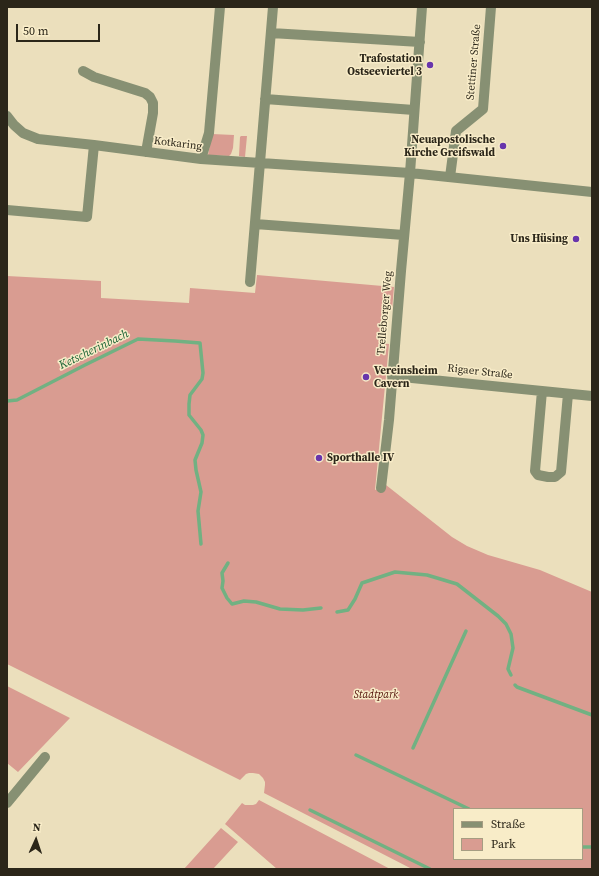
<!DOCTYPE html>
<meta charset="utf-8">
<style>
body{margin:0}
#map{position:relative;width:599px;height:876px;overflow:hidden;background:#ebdfbc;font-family:"Source Serif 4",serif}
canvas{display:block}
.frame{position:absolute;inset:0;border:8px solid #2b2619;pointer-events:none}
.legend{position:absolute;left:453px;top:808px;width:130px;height:52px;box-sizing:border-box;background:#f8ecc8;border:1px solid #a69d82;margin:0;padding:5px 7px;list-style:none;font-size:12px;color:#2b2619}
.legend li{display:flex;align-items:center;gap:8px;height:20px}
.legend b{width:20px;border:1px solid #a69d82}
.north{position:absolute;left:16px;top:820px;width:40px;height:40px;-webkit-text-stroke:3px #f8ecc8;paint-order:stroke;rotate:3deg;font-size:11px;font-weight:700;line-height:16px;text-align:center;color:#2b2619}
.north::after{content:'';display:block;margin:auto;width:14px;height:18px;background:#2b2619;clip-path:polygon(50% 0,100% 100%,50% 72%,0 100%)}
.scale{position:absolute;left:16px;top:24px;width:84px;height:18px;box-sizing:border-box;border:2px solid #2b2619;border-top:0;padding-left:5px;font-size:12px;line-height:14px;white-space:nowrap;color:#2b2619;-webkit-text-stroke:3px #f8ecc8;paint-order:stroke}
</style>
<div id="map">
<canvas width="599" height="876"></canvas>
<div class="frame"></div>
<ul class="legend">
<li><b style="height:5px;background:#879073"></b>Straße</li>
<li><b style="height:11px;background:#d99c91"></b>Park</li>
</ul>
<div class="north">N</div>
<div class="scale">50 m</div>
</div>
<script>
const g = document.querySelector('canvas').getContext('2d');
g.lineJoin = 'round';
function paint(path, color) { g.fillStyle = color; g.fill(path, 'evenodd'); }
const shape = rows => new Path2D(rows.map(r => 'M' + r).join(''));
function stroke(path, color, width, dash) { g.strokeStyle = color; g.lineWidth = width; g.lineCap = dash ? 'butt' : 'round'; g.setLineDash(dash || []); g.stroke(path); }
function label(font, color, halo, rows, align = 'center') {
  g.font = font + ' "Source Serif 4",serif'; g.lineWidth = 3; g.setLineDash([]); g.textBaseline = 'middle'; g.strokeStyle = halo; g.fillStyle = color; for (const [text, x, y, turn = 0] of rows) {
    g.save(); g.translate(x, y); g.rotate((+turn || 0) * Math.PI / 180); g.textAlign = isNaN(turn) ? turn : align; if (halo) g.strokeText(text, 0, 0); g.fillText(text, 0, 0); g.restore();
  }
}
paint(shape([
 [212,134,234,135,233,148,231,154,229,156,208,155],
 [241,136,247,136,245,157,239,156,240,137],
 [257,275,394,287,392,310,382,309,379,343,389,344,375,490,386,485,452,537,467,546,488,555,540,570,592,592,592,869,412,869,264,793,265,785,265,782,263,778,259,774,253,773,249,773,246,774,240,780,7,664,7,276,101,281,101,298,189,303,190,288,255,293],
 [454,809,582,809,582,859,454,859],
 [7,686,70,718,18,772,7,763],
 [259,800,375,861,390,869,277,869,225,824,242,803,245,805,253,805,256,804],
 [221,828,238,842,213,869,184,869]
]), '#d99c91');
stroke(shape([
 [7,401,17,400,85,365,138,339,175,341,200,343,203,373,202,379,190,395,189,404,189,415,201,430,203,435,202,443,195,460,196,470,201,492,198,511,201,544],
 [228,563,222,573,223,581,222,588,227,598,232,604,244,601,256,602,280,609,303,610,321,608],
 [337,612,348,610,355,599,362,583,395,572,427,575,457,584,498,616,506,624,511,634,513,648,508,669,511,675],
 [515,685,517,687,592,715],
 [413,748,466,631],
 [356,755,469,809],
 [310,810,430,869],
 [582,847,592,847]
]), '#71b182', 3.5);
stroke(shape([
 [271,33,420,42],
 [83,71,94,77,145,93,150,97,153,103,153,113,146,152],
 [265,99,414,110],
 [7,116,14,125,23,133,38,139,94,145,201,159,410,173,592,192],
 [201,159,209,133,220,7],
 [450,177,456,131,483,109,491,7],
 [7,210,87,217,94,145],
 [255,224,404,235],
 [250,282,273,7],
 [392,376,592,396],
 [542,391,535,471,538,475,548,477,555,477,561,472,568,394],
 [381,488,389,420,401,271,410,173,422,7],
 [7,803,45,757]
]), '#879073', 10);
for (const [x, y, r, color] of [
 [430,65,4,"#6835ac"],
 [503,146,4,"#6835ac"],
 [576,239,4,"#6835ac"],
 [366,377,4,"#6835ac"],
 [319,458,4,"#6835ac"]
]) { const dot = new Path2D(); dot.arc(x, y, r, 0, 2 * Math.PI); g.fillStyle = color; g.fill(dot); stroke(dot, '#f8ecc8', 1.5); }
label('bold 11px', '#2b2619', '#f8ecc8', [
 ["Trafostation",422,59],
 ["Ostseeviertel 3",422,72],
 ["Neuapostolische",495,140],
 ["Kirche Greifswald",495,153],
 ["Uns Hüsing",568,239],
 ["Vereinsheim",374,371,"left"],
 ["Cavern",374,384,"left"],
 ["Sporthalle IV",327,458,"left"]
], 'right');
label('11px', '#2b2619', '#f8ecc8', [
 ["Stettiner Straße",474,62,-85],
 ["Kotkaring",178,144,7],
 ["Trelleborger Weg",385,313,-85],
 ["Rigaer Straße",480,372,6]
]);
label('italic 11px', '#520e07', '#f8ecc8', [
 ["Stadtpark",376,695]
]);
label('italic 12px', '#196134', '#f8ecc8', [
 ["Ketscherinbach",94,350,-26]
]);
</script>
